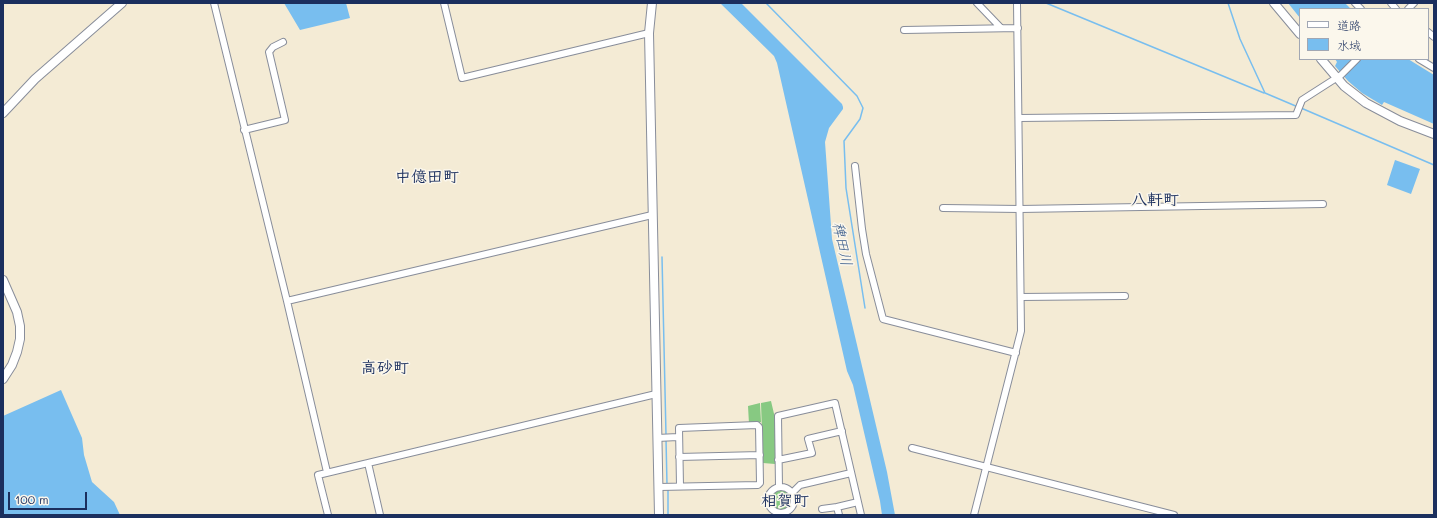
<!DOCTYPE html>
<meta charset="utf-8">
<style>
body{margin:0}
#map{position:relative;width:1437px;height:518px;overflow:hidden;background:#f4ebd5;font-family:Mali,"Klee One",sans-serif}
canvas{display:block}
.frame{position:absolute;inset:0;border:4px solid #1b2f5e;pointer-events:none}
.legend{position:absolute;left:1299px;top:8px;width:130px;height:52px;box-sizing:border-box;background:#fbf7ec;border:1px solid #a1a7b3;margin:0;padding:5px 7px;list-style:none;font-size:12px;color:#1b2f5e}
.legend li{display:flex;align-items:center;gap:8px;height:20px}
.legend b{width:20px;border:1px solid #a1a7b3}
.scale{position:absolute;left:8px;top:492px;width:79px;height:18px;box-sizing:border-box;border:2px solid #1b2f5e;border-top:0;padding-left:5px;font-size:12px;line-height:14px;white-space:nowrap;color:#1b2f5e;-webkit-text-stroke:3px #fbf7ec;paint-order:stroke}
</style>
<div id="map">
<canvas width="1437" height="518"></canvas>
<div class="frame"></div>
<ul class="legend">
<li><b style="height:5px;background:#fff"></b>道路</li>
<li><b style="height:11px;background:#78beef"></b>水域</li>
</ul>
<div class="scale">100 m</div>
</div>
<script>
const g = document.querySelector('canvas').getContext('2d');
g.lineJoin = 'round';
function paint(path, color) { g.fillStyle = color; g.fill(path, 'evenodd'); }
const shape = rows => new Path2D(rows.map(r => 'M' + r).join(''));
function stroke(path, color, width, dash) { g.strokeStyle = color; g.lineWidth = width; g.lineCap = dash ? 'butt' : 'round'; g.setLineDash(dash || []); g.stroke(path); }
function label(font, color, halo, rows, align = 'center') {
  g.font = font + ' Mali,"Klee One",sans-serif'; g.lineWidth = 3; g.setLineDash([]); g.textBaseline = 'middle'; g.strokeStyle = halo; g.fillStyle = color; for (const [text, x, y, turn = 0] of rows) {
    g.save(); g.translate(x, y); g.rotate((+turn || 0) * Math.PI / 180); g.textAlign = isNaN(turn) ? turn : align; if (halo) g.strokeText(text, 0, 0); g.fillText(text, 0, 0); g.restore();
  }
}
paint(shape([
 [771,401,775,418,775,464,763,463,761,403],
 [760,403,761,422,749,424,748,406],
 '770 501a11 11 0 1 1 22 0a11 11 0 1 1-22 0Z'
]), '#87c982');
paint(shape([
 [284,3,346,3,350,18,300,30],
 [720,3,741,3,842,104,843,107,843,109,829,128,825,142,832,239,887,472,895,515,882,515,880,501,853,385,847,371,777,63,774,56],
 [1288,3,1345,3,1351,9,1300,9,1300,18],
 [1335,59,1408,59,1434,75,1434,124,1384,102,1382,105,1362,93,1348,81,1335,66,1337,62],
 [1395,160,1420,169,1411,194,1387,185],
 [61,390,82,438,84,455,92,482,114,502,120,515,3,515,3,416]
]), '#78beef');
stroke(shape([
 [766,3,857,96,863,108,860,119,844,141,846,188,865,308],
 [1046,3,1264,93],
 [1228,3,1240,39,1265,93,1298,107],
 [1301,108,1434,165],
 [662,257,666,435],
 [666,439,667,485],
 [668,489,668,515]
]), '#78beef', 1.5);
const street = shape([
 [214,3,287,301,327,472],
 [444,3,462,78,649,33],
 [977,3,1001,28],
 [1355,3,1361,9],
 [1391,3,1396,9],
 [1408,9,1414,3],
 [904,30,1018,28],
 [1428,32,1434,37],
 [1419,59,1434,68],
 [1019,118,1296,115,1302,100,1341,75,1357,59],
 [244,130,285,120,269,52,273,47,283,42],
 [855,166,862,229,866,254,883,319,1016,353],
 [943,208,1020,209,1323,204],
 [1021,297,1125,296],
 [287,301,652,215],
 [657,438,678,437],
 [912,448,1174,515],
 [679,457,760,455],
 [778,460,812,453,808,439,842,431],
 [368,463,380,515],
 '768 500a13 13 0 1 1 26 0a13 13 0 1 1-26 0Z',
 [659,487,758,485,760,483,759,427,757,425,679,428,680,486],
 [779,487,778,416,835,403,861,515],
 [792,493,800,485,851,473],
 [822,509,837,507],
 [328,515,318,475,656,394],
 [839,515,837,507,858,502],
 [974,515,1021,331,1017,3]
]);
const secondary = shape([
 [652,3,649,33,659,515],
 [1274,3,1300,34],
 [1321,59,1344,86,1366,103,1400,121,1434,134],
 [3,113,35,79,122,3],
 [3,280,17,312,20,326,20,339,17,352,12,365,3,379]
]);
stroke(street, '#888d9a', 8);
stroke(secondary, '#888d9a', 10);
stroke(street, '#fff', 6);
stroke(secondary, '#fff', 8);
label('italic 15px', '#375a8a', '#fbf7ec', [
 ["稗田川",842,244,78]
]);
label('bold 16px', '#1b2f5e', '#fbf7ec', [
 ["中億田町",427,177],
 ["八軒町",1155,200],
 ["高砂町",385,368],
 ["相賀町",785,501]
]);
</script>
